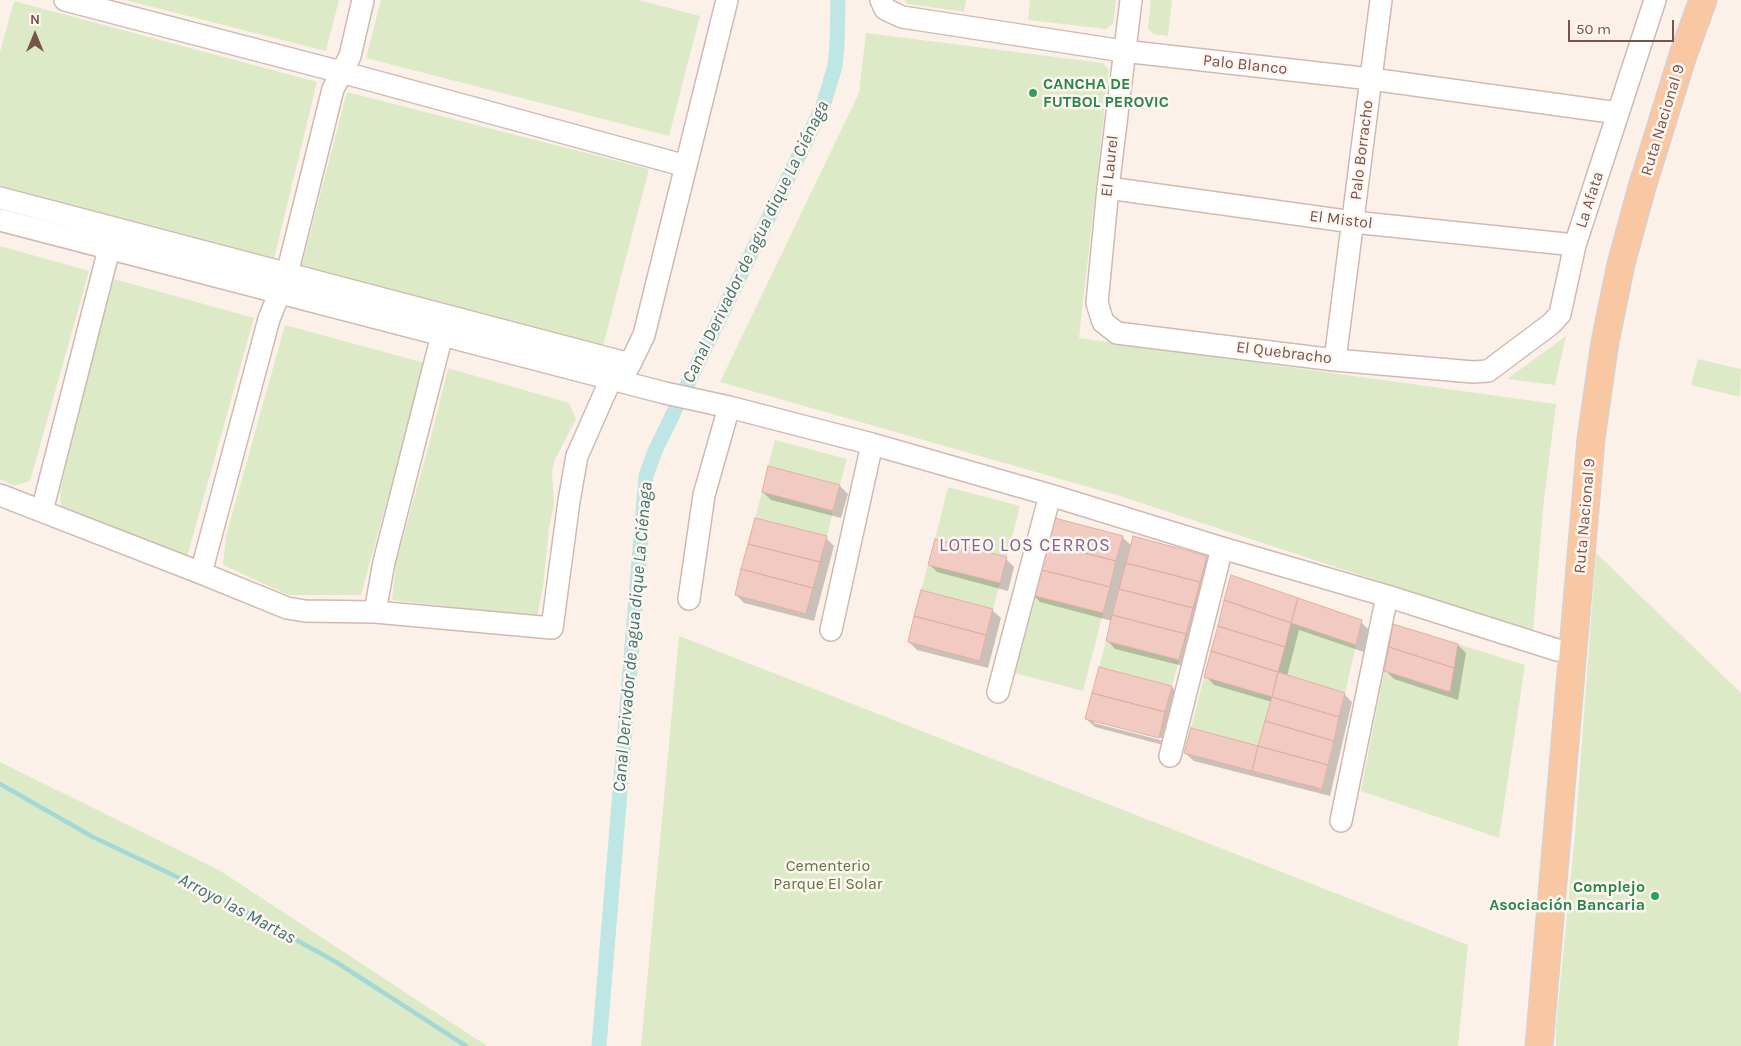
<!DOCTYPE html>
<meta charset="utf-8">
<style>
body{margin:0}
#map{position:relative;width:1741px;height:1046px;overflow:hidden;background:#fcf1e9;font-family:Karla,sans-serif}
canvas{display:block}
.north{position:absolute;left:10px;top:10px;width:50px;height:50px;-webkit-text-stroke:4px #fff6f0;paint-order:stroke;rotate:0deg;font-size:14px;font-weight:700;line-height:20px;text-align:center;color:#77534d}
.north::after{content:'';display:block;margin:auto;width:18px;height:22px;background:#77534d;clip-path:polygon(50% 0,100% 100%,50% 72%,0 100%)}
.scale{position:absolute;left:1568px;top:20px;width:106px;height:22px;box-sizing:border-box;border:2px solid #77534d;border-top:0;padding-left:6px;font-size:15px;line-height:18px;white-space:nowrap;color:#77534d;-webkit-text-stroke:4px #fff6f0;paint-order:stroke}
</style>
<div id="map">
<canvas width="1741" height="1046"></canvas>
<div class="north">N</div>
<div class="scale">50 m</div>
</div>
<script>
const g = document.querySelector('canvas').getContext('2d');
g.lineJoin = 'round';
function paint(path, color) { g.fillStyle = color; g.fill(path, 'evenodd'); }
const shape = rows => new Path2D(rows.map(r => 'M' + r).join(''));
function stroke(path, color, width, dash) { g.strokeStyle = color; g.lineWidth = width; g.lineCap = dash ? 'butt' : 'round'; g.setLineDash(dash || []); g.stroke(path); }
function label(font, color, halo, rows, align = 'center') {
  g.font = font + ' Karla,sans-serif'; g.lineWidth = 5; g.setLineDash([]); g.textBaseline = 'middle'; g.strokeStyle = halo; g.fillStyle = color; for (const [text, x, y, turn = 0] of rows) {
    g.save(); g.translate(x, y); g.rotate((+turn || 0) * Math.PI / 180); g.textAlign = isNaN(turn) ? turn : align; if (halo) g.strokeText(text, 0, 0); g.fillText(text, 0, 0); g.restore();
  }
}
paint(shape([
 [125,0,339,0,326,51],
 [381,0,638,0,700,16,669,136,366,58],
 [904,0,966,0,964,12,908,4],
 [1030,0,1116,0,1113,24,1106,29,1028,20],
 [1151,0,1172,0,1168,36,1153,34,1148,28],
 [14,1,317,82,274,259,0,186,0,52],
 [866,33,1103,63,1109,70,1079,338,1556,404,1543,508,1533,632,1120,496,720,382,859,93],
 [347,92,649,169,603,346,301,268],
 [0,246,89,271,30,481,14,486,0,479],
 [114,279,254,318,187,557,61,507,60,491,66,466,71,433],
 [285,325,425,363,361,595,288,595,223,565,226,536],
 [1566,336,1555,385,1507,379],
 [1698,359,1741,369,1740,397,1691,385],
 [448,368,569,403,576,419,555,460,552,472,554,504,549,528,543,587,537,617,392,600,396,563,431,437],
 [775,440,847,459,840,485,768,466],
 [948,487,1020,506,1007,557,935,539],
 [762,492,833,511,827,536,755,518],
 [1596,553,1741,693,1741,1046,1556,1046,1556,1026,1575,834],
 [928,565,1000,583,993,609,921,590],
 [1031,595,1103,613,1083,691,1011,672],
 [1291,623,1356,645,1345,693,1278,672],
 [679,636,1468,945,1458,1046,641,1046],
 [1106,641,1179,660,1172,686,1099,667],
 [1458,644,1525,665,1499,838,1361,791,1384,671,1450,692],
 [1204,677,1272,697,1258,746,1191,728],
 [0,762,219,870,487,1046,0,1046]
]), '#ddeac7');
paint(shape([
 [840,486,848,494,841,518,771,500,763,492],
 [1122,537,1132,546,1206,557,1214,565,1187,667,1115,649,1107,640,1112,621,1040,602,1032,594],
 [826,538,834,546,814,621,744,603,736,595],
 [1006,559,1014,567,1008,591,937,572,929,564],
 [1232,577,1361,622,1369,630,1364,652,1299,630,1287,676,1344,694,1352,702,1330,796,1194,761,1185,753,1259,748,1272,702,1214,685,1206,676],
 [992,610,1001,618,988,668,917,650,909,642],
 [1458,645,1466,653,1458,700,1394,679,1386,671],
 [1099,668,1172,687,1180,695,1167,746,1095,727,1086,719],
 [1094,720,1165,739,1164,741,1094,723]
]), '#0003');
stroke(shape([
 [0,784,93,837,213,894,336,962,466,1046]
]), '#a4d8d6', 4.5);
stroke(shape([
 [599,1046,646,476,655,451,823,106,835,66,837,46,838,0]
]), '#bde6e4', 15);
const building = shape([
 [768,466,840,485,833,511,762,492,768,466],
 [1051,517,1123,536,1116,561,1045,543,1051,517],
 [755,518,827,536,820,562,748,544,755,518],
 [1133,536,1207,556,1200,582,1126,563,1133,536],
 [935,539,1007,557,1000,583,928,565,935,539],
 [1045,543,1116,561,1110,587,1038,569,1045,543],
 [748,544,820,562,813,588,741,569,748,544],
 [1126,563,1200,582,1193,608,1119,589,1126,563],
 [741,569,813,588,806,614,735,595,741,569],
 [1038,569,1110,587,1103,613,1031,595,1038,569],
 [1231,575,1298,598,1291,623,1224,600,1231,575],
 [1119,589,1193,608,1186,634,1112,615,1119,589],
 [921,590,993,609,986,635,914,616,921,590],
 [1298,598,1362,620,1356,645,1291,623,1298,598],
 [1224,600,1291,623,1285,647,1218,626,1224,600],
 [1112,615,1186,634,1179,660,1106,641,1112,615],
 [914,616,986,635,980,661,908,642,914,616],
 [1393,624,1458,644,1454,668,1389,647,1393,624],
 [1218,626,1285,647,1278,672,1211,651,1218,626],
 [1389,647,1454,668,1450,692,1384,671,1389,647],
 [1211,651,1278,672,1272,697,1204,677,1211,651],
 [1099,667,1172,686,1165,712,1092,693,1099,667],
 [1278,672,1345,693,1339,717,1272,697,1278,672],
 [1092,693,1165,712,1159,738,1085,719,1092,693],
 [1272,697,1339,717,1334,741,1265,721,1272,697],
 [1265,721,1334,741,1328,765,1258,746,1265,721],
 [1191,728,1258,746,1252,771,1184,753,1191,728],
 [1258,746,1328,765,1322,789,1252,771,1258,746]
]);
paint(building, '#f1cbc1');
stroke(building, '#e4ada2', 1);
const minor = shape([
 [65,0,341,72,686,166],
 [881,0,885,9,902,17,1123,51,1371,79,1618,113],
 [1131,0,1108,188,1097,303,1103,322,1117,333,1335,360,1473,372,1488,371,1551,324,1560,314,1575,245,1655,0],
 [1108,188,1353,222,1575,245],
 [0,198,630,364,620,381],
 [0,220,665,393,729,407,872,444,1050,495,1222,548,1387,596,1557,650],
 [1335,360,1381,0],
 [630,364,644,335,727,0],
 [0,495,201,573,287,608,305,611,375,612,552,628,569,501,577,456,611,379],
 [42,511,109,249],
 [201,573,269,319,287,274,333,89,350,56,363,0],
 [689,599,704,495,729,407],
 [375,612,384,562,442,335],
 [831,630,872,444],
 [998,692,1050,495],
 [1170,756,1222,548],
 [1341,821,1387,596]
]);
const major = shape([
 [1539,1046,1591,439,1605,342,1621,264,1642,187,1683,55,1703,0]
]);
stroke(minor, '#d1b9b1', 24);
stroke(major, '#d9cfcd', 29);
stroke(minor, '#fff', 21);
stroke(major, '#f9c8a3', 26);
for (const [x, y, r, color] of [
 [1033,93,5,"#2e9e5b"],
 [1655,896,5,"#2e9e5b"]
]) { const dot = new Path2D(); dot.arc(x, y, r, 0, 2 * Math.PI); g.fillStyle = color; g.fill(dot); stroke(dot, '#fff6f0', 2); }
label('16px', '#77534d', '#fff6f0', [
 ["Palo Blanco",1245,65,6],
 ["Ruta Nacional 9",1663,120,-73],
 ["Palo Borracho",1362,150,-83],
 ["El Laurel",1110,166,-84],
 ["La Afata",1590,200,-72],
 ["El Mistol",1341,220,7],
 ["El Quebracho",1284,353,7],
 ["Ruta Nacional 9",1585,516,-85]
]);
label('bold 16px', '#27864d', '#fff6f0', [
 ["CANCHA DE",1043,84],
 ["FUTBOL PEROVIC",1043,102],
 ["Complejo",1645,887,"right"],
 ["Asociación Bancaria",1645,905,"right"]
], 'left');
label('16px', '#5c7741', '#fff6f0', [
 ["Cementerio",828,866],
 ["Parque El Solar",828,884]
]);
label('italic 18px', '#3c7472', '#fff6f0', [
 ["Canal Derivador de agua dique La Ciénaga",756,242,-64],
 ["Canal Derivador de agua dique La Ciénaga",633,637,-85],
 ["Arroyo las Martas",237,909,28]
]);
g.letterSpacing = '1px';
label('18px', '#7a6593', '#fff6f0', [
 ["LOTEO LOS CERROS",1025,546]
]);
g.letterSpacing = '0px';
</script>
